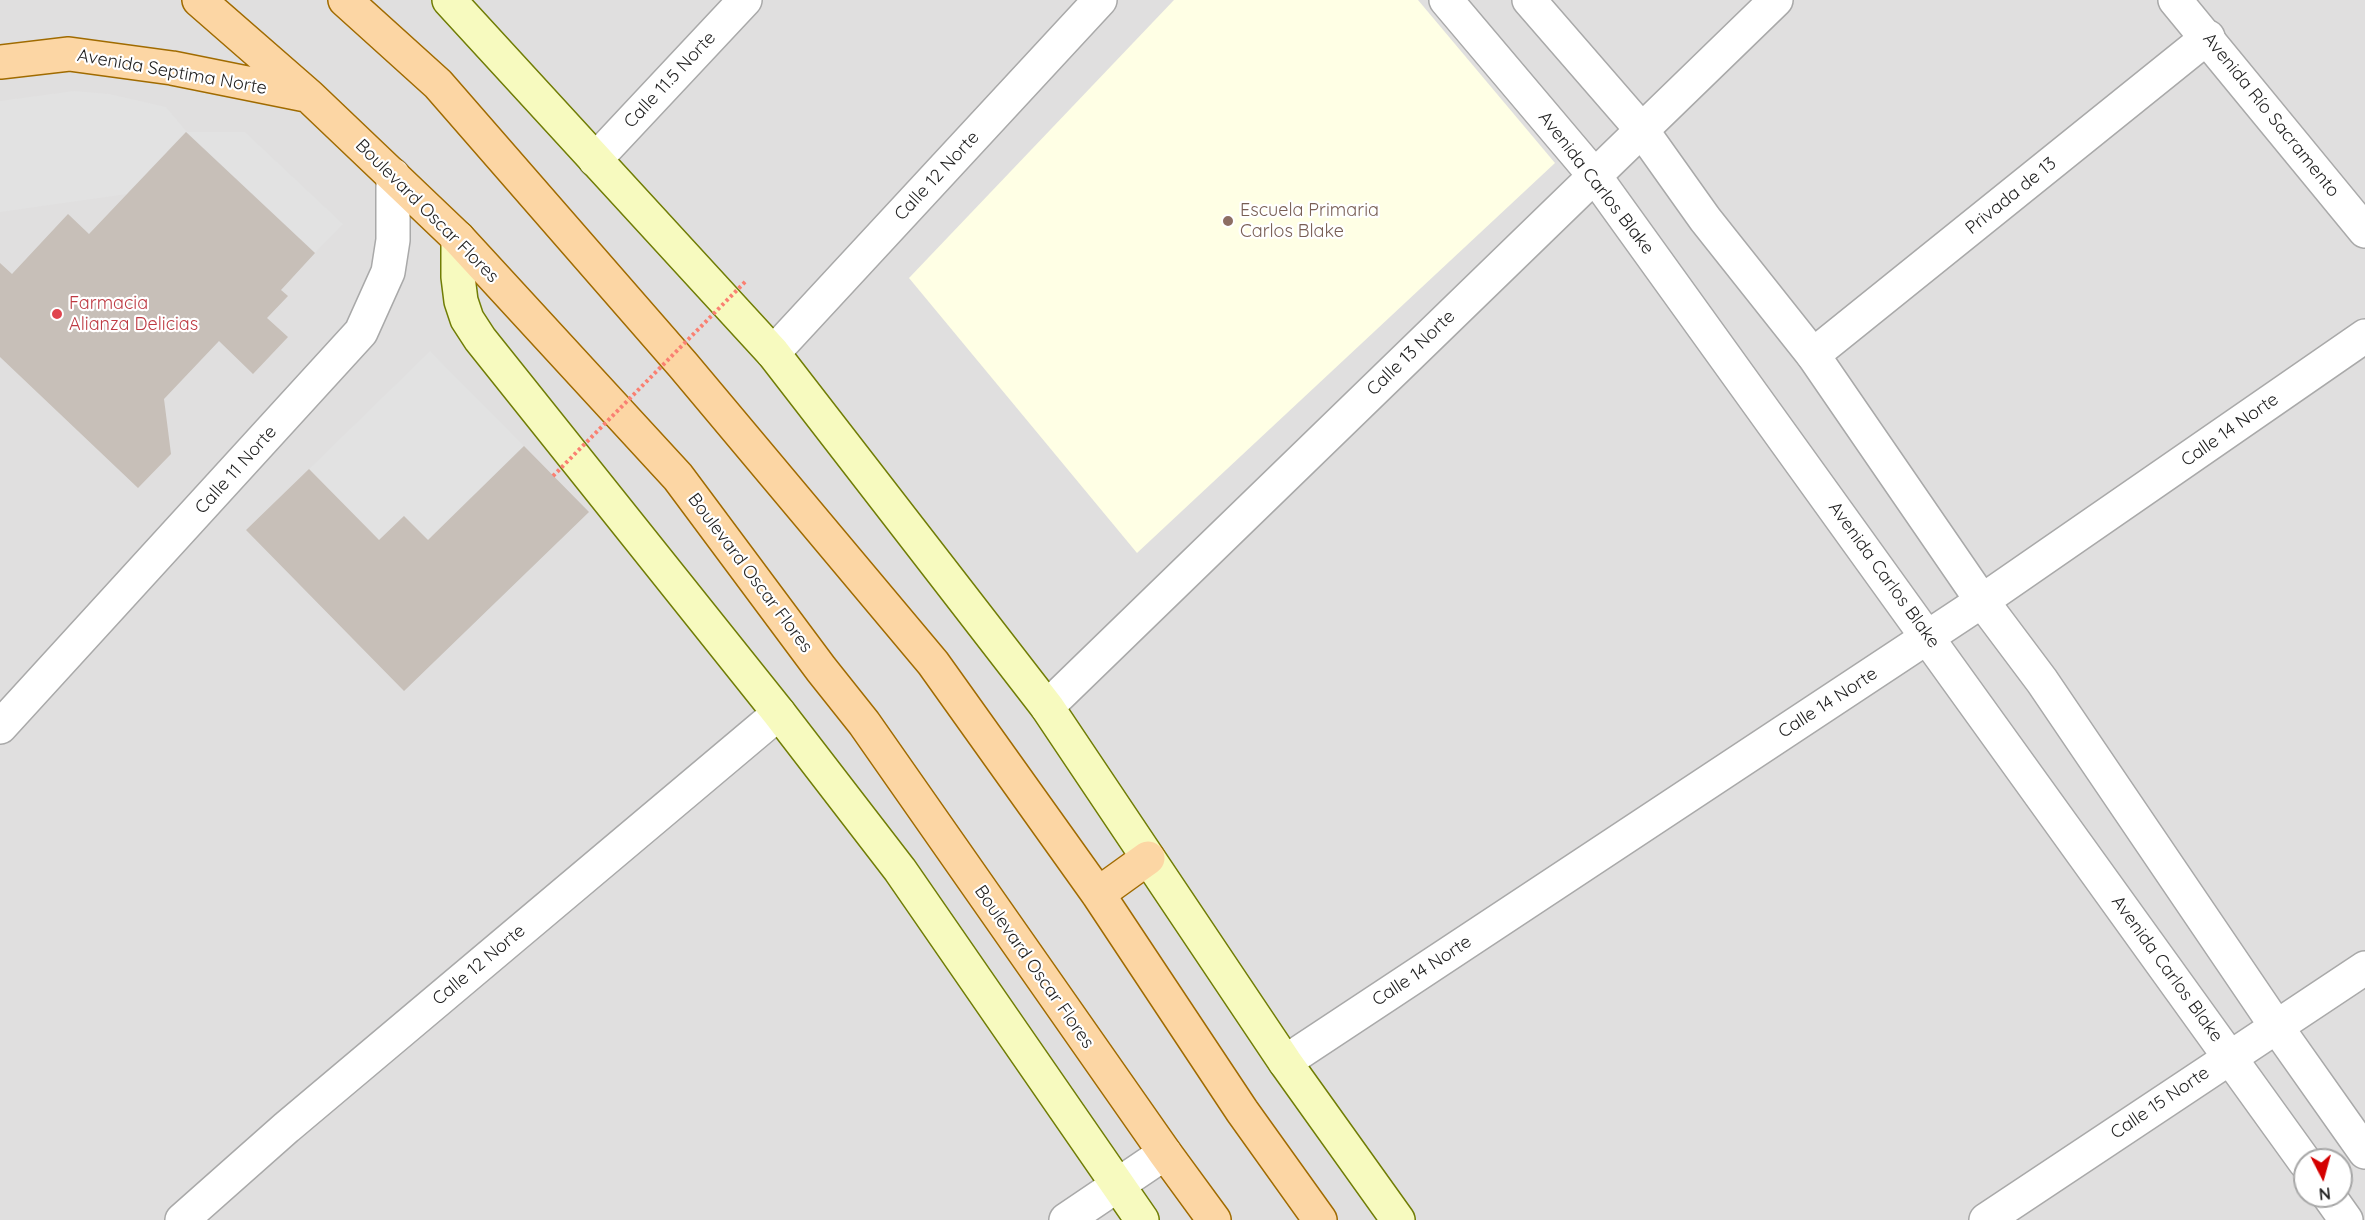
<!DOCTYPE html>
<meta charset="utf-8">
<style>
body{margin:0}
#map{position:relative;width:2365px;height:1220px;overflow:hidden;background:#f2efe9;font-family:Quicksand,sans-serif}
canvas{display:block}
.north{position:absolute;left:2293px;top:1148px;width:60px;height:60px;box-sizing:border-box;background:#fff;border:2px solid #a7a7a7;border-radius:50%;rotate:174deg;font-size:16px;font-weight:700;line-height:24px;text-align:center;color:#222}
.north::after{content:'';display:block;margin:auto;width:21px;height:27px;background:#d40000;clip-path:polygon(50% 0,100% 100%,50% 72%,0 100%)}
</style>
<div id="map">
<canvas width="2365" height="1220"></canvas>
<div class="north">N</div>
</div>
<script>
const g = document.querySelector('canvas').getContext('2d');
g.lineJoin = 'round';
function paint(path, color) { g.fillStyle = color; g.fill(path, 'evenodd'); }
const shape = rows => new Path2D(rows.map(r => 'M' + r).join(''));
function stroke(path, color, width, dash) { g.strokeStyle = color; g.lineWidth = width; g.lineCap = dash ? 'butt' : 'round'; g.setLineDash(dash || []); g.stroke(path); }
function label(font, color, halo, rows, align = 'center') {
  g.font = font + ' Quicksand,sans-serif'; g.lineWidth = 4.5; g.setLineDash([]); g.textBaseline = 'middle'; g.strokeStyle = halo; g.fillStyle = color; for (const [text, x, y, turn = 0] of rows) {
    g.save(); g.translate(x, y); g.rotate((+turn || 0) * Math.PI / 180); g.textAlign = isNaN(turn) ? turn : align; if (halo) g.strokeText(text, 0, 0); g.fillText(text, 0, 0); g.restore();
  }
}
paint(shape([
 [0,0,2365,0,2365,1220,0,1220],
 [2305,1160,2341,1160,2341,1196,2305,1196]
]), '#e0dfdf');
paint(shape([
 [1174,0,1418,0,1555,163,1137,553,909,278]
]), '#ffffe5');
paint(shape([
 [74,91,109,94,166,107,187,132,245,132,343,224,315,253,186,132,127,194,0,212,0,101],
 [430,351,524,446,428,540,404,516,379,540,309,469]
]), '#e2e2e2');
paint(shape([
 [186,132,315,253,281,290,288,296,267,318,288,337,253,374,219,341,164,399,171,454,138,488,0,357,0,263,12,274,68,214,89,234],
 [524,446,589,512,404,691,246,530,309,469,379,540,404,516,428,540]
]), '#c7bfb8');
const minor = shape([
 [595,160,745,0],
 [773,353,1100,0],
 [1813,355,2208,37],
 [1047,707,1776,0],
 [0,727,361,332,388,272,393,240,393,175],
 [1285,1062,1982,601,2365,336],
 [182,1220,287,1127,779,713],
 [1066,1220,1165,1153],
 [1986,1220,2365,968]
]);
const tertiary = shape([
 [1446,0,1594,175,2305,1162],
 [1529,0,1641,129,1705,219,1813,355,1982,601,2042,681,2276,1026,2365,1152],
 [2175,0,2365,231],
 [2329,1196,2346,1220]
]);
const secondary = shape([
 [449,0,773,353,1047,707,1285,1062,1398,1220],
 [458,238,458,277,461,301,467,319,480,339,779,713,900,870,1142,1220]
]);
const primary = shape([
 [199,0,309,96,458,238,678,477,821,669,864,723,1165,1153,1214,1220],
 [345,0,438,84,683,365,933,663,1098,894,1242,1111,1320,1220],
 [0,62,69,54,172,68,306,95],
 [1098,894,1148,858]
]);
stroke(minor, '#a9a9a9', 36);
stroke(tertiary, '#a9a9a9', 36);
stroke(secondary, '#707d05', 36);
stroke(primary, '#a06b00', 36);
stroke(minor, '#fff', 33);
stroke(tertiary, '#fff', 33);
stroke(secondary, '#f7fabf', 33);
stroke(primary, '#fcd6a4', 33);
stroke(shape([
 [553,476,746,281]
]), '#fa8072', 4, [3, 3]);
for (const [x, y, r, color] of [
 [1228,221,6,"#8d6e63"],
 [57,314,6,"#e0444e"]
]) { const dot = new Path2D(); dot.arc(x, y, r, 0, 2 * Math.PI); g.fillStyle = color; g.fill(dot); stroke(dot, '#fff', 2); }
label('18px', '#222', '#fff', [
 ["Avenida Septima Norte",172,72,10],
 ["Calle 11.5 Norte",670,80,-47],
 ["Avenida Río Sacramento",2271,115,51],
 ["Calle 12 Norte",937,176,-47],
 ["Avenida Carlos Blake",1596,183,52],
 ["Privada de 13",2011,196,-39],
 ["Boulevard Oscar Flores",427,211,45],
 ["Calle 13 Norte",1411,353,-44],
 ["Calle 14 Norte",2230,430,-35],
 ["Calle 11 Norte",236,470,-48],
 ["Boulevard Oscar Flores",750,573,53],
 ["Avenida Carlos Blake",1884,575,54],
 ["Calle 14 Norte",1828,703,-33],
 ["Calle 12 Norte",479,965,-40],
 ["Boulevard Oscar Flores",1034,967,55],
 ["Avenida Carlos Blake",2167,969,54],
 ["Calle 14 Norte",1422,971,-33],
 ["Calle 15 Norte",2160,1103,-34]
]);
label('18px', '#785e54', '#fff', [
 ["Escuela Primaria",1240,211],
 ["Carlos Blake",1240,232]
], 'left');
label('18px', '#be3a42', '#fff', [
 ["Farmacia",69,304],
 ["Alianza Delicias",69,325]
], 'left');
</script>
